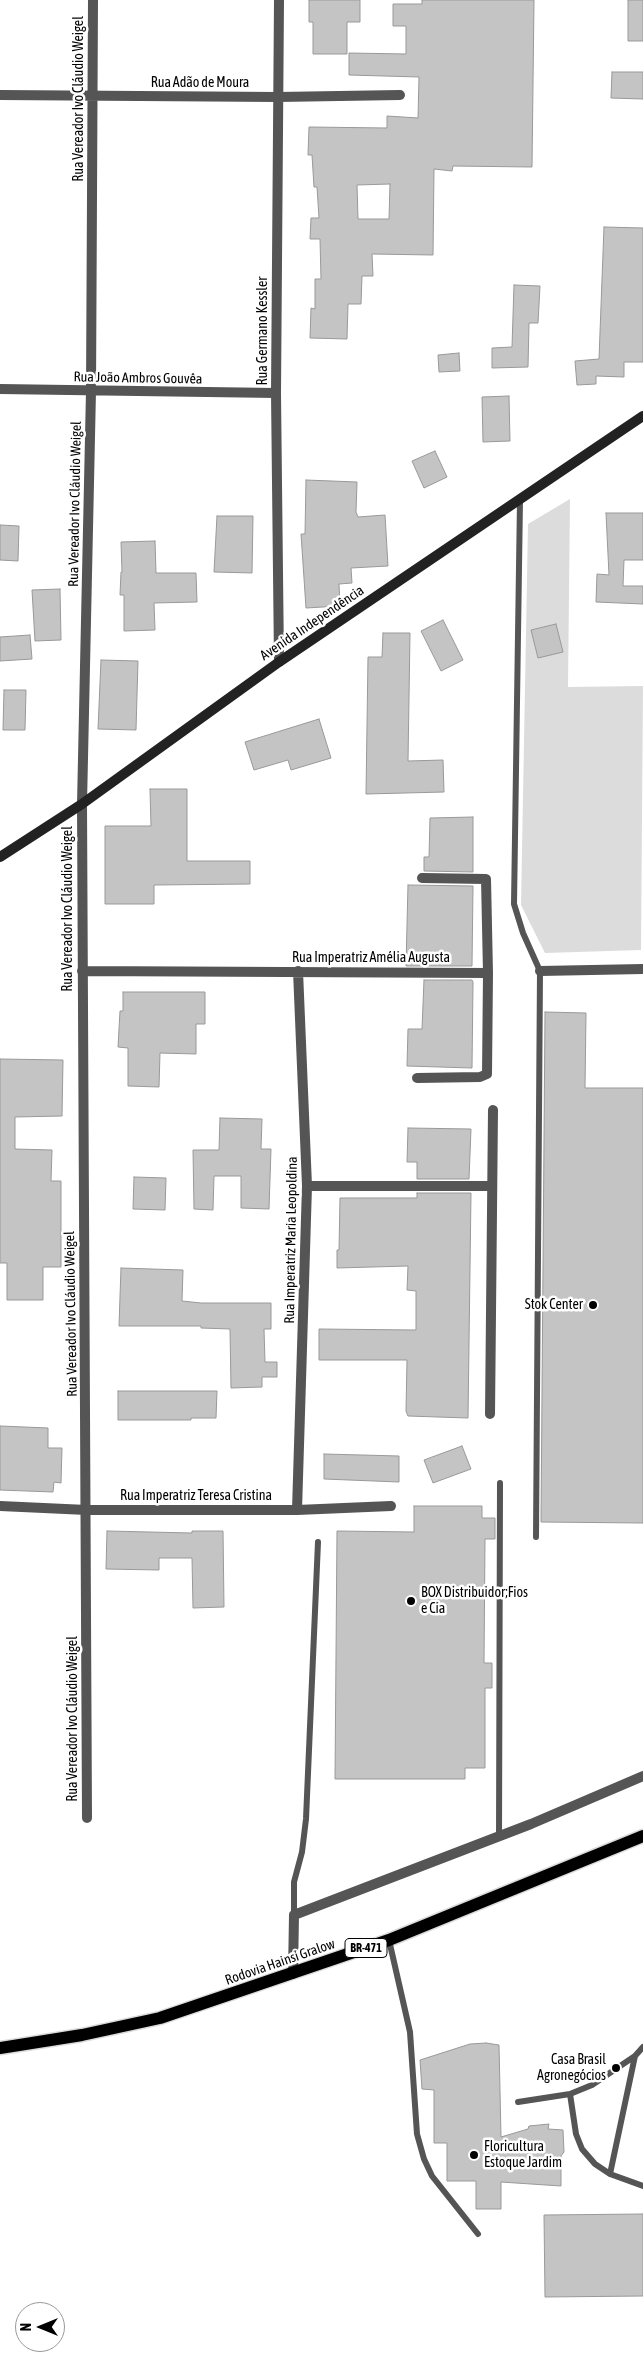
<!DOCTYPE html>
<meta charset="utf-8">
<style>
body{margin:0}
#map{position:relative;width:643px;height:2367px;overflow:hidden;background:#fff;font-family:"Asap Condensed",sans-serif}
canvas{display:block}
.north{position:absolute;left:15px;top:2302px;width:50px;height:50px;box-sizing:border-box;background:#fff;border:1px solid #999;border-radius:50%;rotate:270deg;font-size:14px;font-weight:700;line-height:20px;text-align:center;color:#000}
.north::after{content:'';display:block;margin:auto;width:18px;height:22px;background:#000;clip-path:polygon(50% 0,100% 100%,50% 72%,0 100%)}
</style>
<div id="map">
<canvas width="643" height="2367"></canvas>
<div class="north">N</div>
</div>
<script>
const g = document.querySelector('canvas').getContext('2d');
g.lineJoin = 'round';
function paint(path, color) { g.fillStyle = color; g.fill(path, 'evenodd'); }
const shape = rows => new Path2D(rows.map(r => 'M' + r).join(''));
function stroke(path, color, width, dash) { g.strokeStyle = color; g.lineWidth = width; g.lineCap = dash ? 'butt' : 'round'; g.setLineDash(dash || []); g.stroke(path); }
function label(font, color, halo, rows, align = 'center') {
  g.font = font + ' "Asap Condensed",sans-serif'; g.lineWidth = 5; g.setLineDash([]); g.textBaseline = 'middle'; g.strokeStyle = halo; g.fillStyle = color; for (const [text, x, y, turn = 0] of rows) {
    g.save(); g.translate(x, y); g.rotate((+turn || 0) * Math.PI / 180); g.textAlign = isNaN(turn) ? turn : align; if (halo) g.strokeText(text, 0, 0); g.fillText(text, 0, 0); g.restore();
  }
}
paint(shape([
 [570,499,568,687,643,686,641,950,545,953,521,905,528,524]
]), '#dcdcdc');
const building = shape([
 [309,0,360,0,360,22,347,22,347,54,313,54,313,22,309,22,309,0],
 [422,0,534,0,532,167,453,166,452,171,434,169,433,255,372,254,373,276,362,276,361,304,348,304,347,339,310,338,311,308,315,309,315,279,321,279,320,239,310,239,311,218,319,218,317,187,314,187,312,155,308,155,309,127,387,128,387,116,418,118,419,77,349,75,349,53,406,54,406,26,393,26,393,4,422,4,422,0],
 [390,184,389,219,358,219,357,185,390,184],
 [628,0,643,0,643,41,628,41,628,0],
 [612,72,643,72,643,99,611,98,612,72],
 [604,227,643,228,643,362,624,362,624,377,596,376,596,384,577,385,575,361,599,359,604,227],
 [514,285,540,286,538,323,529,323,528,367,492,368,492,348,512,347,514,285],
 [459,353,460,371,439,372,438,355,459,353],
 [509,396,510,441,483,442,482,397,509,396],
 [435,451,447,477,424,488,412,461,435,451],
 [306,480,357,482,356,512,358,517,385,515,388,566,351,568,352,583,339,584,340,606,306,608,301,534,305,534,306,480],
 [606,513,643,513,643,560,624,560,623,586,643,586,643,604,596,602,597,574,609,575,606,513],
 [217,516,253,516,252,573,214,572,217,516],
 [0,525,19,526,18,561,0,560,0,525],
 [155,541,156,573,196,573,197,602,154,603,155,630,124,631,124,595,120,595,121,572,122,572,121,542,155,541],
 [60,589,61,640,35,641,32,590,60,589],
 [443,620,463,660,441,671,421,631,443,620],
 [556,624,563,652,538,658,531,630,556,624],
 [383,633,410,633,408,761,443,760,444,792,366,794,368,657,382,657,383,633],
 [30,635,32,659,0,661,0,637,30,635],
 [101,660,138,661,136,730,98,729,101,660],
 [4,690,26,690,25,730,3,730,4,690],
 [319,719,331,758,291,770,288,760,254,770,245,742,319,719],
 [150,789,187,789,187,861,250,861,250,884,154,885,154,904,105,904,105,826,151,826,150,789],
 [473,817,473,872,424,871,424,857,429,857,430,818,473,817],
 [408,885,473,886,472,966,406,966,408,885],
 [424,980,472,980,473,982,472,1068,407,1066,408,1029,422,1029,424,980],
 [123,992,205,992,205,1024,196,1024,196,1054,160,1053,159,1087,128,1086,128,1048,118,1047,120,1011,123,1011,123,992],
 [545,1012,586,1013,585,1088,643,1088,643,1523,541,1522,545,1012],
 [0,1059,63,1060,62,1116,15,1117,15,1149,52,1150,51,1181,61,1181,61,1267,43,1267,43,1300,7,1300,7,1263,0,1263,0,1059],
 [220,1118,262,1119,261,1149,271,1149,269,1209,241,1208,241,1176,214,1176,213,1210,194,1209,193,1150,219,1150,220,1118],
 [408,1128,471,1129,469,1179,417,1179,417,1162,407,1162,408,1128],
 [134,1177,166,1178,165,1210,133,1209,134,1177],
 [417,1193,471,1193,468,1418,408,1416,406,1411,407,1360,319,1360,319,1329,416,1330,416,1291,407,1290,408,1266,337,1268,337,1250,339,1250,340,1198,417,1198,417,1193],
 [121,1268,183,1270,182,1301,201,1303,271,1303,271,1329,264,1329,265,1362,277,1362,277,1377,262,1377,262,1387,231,1388,230,1329,201,1328,201,1326,119,1326,121,1268],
 [118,1391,217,1391,216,1418,191,1418,191,1420,118,1420,118,1391],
 [0,1426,48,1428,48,1448,62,1448,61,1483,54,1482,53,1492,0,1490,0,1426],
 [462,1446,471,1469,433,1483,424,1460,462,1446],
 [324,1454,399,1456,399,1482,324,1479,324,1454],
 [414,1506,482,1506,482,1518,495,1518,495,1539,485,1539,484,1663,492,1663,492,1688,485,1688,485,1768,465,1768,465,1779,335,1779,337,1531,414,1532,414,1506],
 [107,1531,192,1533,192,1531,223,1531,224,1607,193,1608,192,1558,159,1558,159,1570,106,1569,107,1531],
 [486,2043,499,2045,501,2137,528,2129,529,2126,549,2124,548,2129,563,2130,564,2152,561,2156,561,2186,501,2182,501,2209,476,2209,476,2181,447,2181,447,2143,434,2143,434,2090,422,2089,420,2060,470,2044,486,2043],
 [643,2214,643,2296,545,2297,544,2215,643,2214]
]);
paint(building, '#c4c4c4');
stroke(building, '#999', 1);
const primary = shape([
 [0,2048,82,2035,160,2018,389,1940,643,1836]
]);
stroke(primary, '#dbdbdb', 15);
stroke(shape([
 [520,500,514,904,523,933,540,971,536,1537],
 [499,1837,500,1483],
 [294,1915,294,1882,302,1852,306,1819,318,1542],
 [389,1940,410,2032,417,2134,424,2159,432,2176,478,2234],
 [570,2094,576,2134,582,2149,595,2164,610,2174,635,2056],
 [518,2102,570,2094,592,2085,635,2056,643,2047],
 [610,2174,643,2186]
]), '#555', 6);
stroke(shape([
 [0,95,278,97,400,95],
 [0,389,276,393],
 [279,662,276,393,279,0],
 [422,878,486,879,488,973],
 [82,971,488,973,487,1074,480,1077,417,1078],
 [540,971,643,969],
 [307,1186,491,1186],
 [490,1414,493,1110],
 [0,1506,87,1510,297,1510,391,1506],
 [297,1510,307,1186,298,971],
 [87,1818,82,804,91,391,93,0]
]), '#555', 10);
stroke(shape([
 [293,1974,294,1915,531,1824,643,1776]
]), '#555', 10);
stroke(shape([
 [0,857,82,804,279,662,643,416]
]), '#222', 10);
stroke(primary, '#000', 12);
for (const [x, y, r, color] of [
 [593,1305,5,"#000"],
 [411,1601,5,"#000"],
 [616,2068,5,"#000"],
 [474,2155,5,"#000"]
]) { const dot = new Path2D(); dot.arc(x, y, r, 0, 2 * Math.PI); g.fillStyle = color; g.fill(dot); stroke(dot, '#fff', 2); }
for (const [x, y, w] of [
 [366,1948,42]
]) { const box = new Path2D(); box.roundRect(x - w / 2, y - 9.5, w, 19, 4); g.fillStyle = '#fff'; g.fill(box); stroke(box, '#000', 1); }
label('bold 12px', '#000', null, [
 ["BR-471",366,1948]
]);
label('14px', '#000', '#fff', [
 ["Rua Adão de Moura",200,83],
 ["Rua Vereador Ivo Cláudio Weigel",79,99,-90],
 ["Rua Germano Kessler",263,331,-90],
 ["Rua João Ambros Gouvêa",138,378,1],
 ["Rua Vereador Ivo Cláudio Weigel",75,504,-89],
 ["Avenida Independência",312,623,-34],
 ["Rua Vereador Ivo Cláudio Weigel",68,909,-90],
 ["Rua Imperatriz Amélia Augusta",371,958],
 ["Rua Imperatriz Maria Leopoldina",291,1240,-89],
 ["Rua Vereador Ivo Cláudio Weigel",71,1314,-91],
 ["Rua Imperatriz Teresa Cristina",196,1496],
 ["Rua Vereador Ivo Cláudio Weigel",73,1719,-90],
 ["Rodovia Hainsi Gralow",280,1962,-19]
]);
label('14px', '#000', '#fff', [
 ["Stok Center",583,1305],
 ["BOX Distribuidor;Fios",421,1593,"left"],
 ["e Cia",421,1609,"left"],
 ["Casa Brasil",606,2060],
 ["Agronegócios",606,2076],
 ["Floricultura",484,2147,"left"],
 ["Estoque Jardim",484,2163,"left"]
], 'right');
</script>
